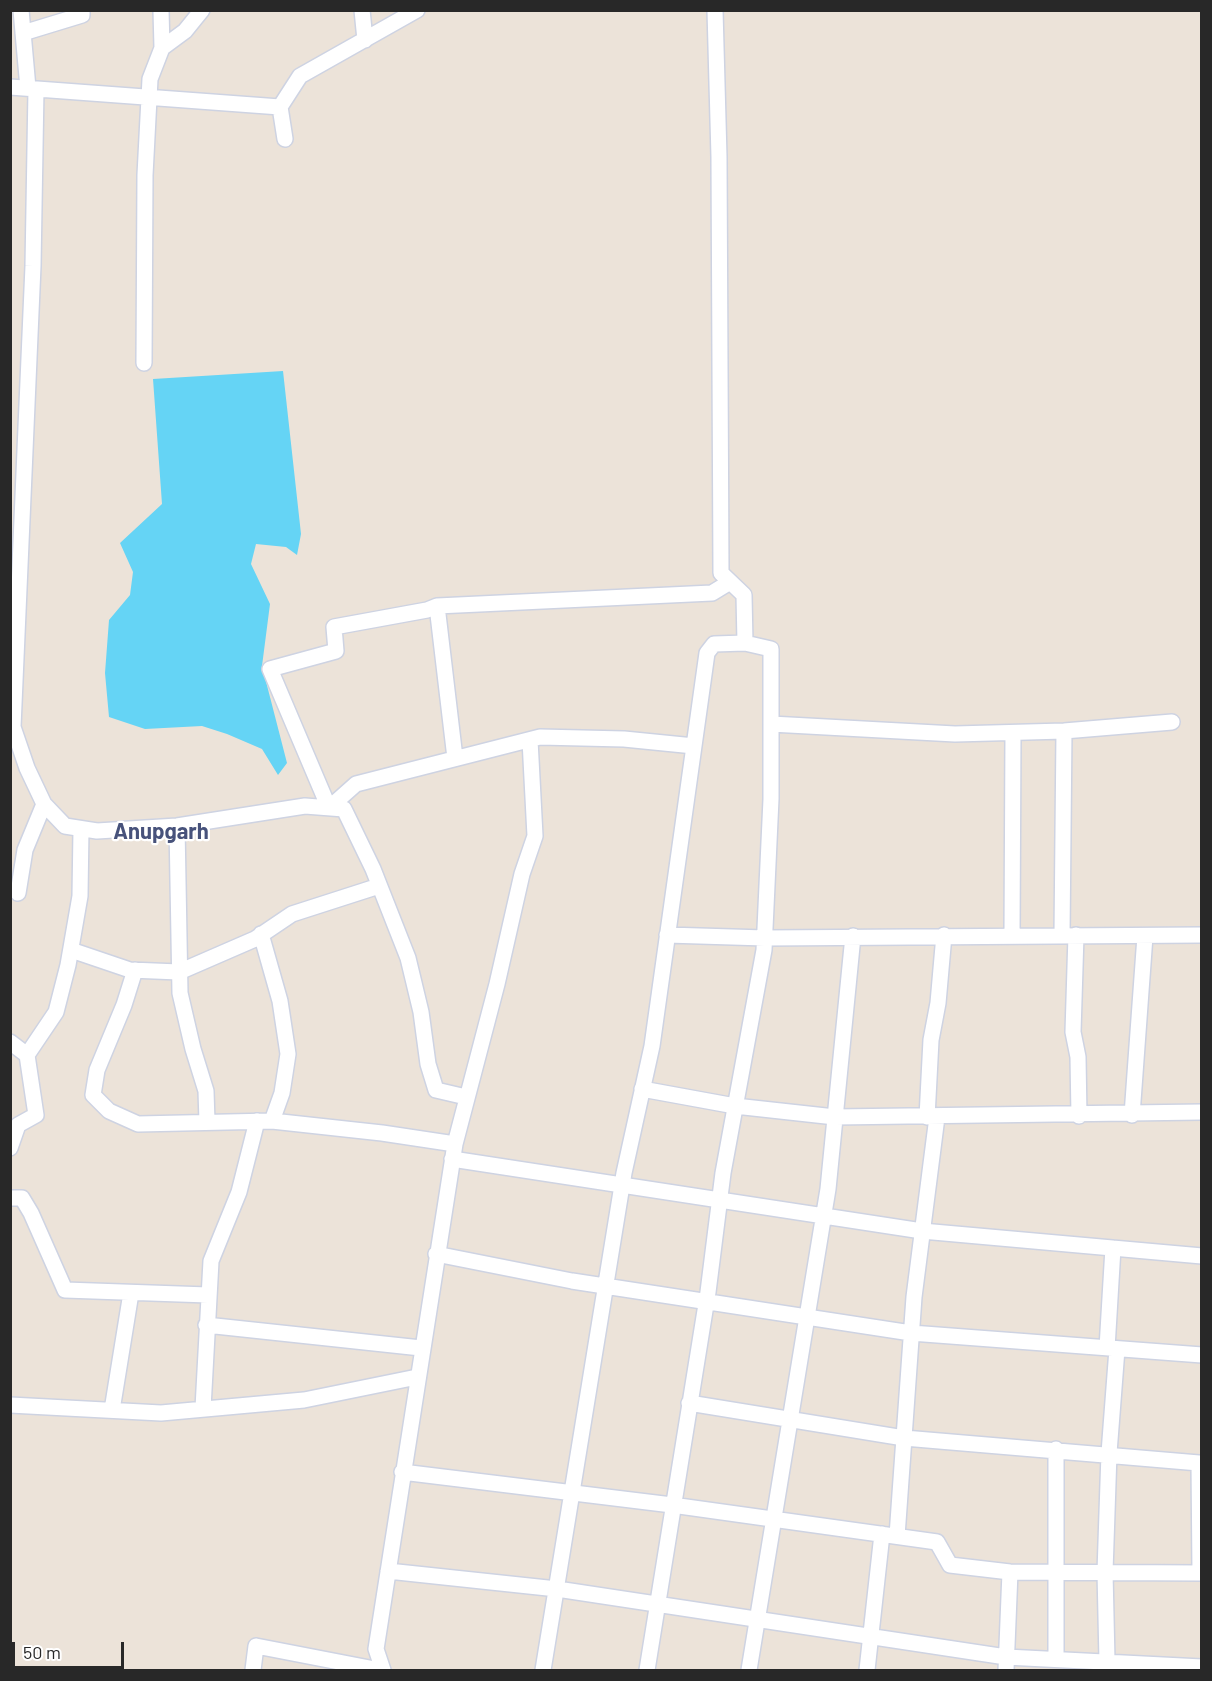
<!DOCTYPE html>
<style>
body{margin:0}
#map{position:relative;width:1212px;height:1681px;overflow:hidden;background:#ece3d9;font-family:Barlow,sans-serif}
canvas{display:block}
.frame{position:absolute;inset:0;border:12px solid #282828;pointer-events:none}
.scale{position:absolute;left:12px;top:1642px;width:112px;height:27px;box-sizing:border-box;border:3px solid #282828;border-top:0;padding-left:8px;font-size:18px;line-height:21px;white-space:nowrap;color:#282828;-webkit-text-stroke:4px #fff;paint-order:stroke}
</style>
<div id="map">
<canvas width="1212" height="1681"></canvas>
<div class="frame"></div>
<div class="scale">50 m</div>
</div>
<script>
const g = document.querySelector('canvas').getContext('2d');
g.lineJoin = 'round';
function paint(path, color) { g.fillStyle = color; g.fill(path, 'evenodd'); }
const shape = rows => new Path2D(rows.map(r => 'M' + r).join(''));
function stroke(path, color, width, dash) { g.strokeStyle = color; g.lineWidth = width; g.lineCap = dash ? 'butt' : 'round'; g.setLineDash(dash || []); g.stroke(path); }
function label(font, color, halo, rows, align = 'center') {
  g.font = font + ' Barlow,sans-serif'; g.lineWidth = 4.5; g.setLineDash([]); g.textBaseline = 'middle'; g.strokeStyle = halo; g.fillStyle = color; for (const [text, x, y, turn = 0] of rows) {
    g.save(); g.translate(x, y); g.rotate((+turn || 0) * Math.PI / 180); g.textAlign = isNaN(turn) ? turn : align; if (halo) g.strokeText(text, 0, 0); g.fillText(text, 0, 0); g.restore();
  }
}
paint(shape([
 [283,371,301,534,297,555,286,547,256,544,251,564,270,604,262,666,287,763,278,775,262,749,227,734,202,726,145,729,109,717,105,673,109,620,130,595,133,572,120,543,162,504,153,379]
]), '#65d4f5');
const street = shape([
 [21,10,28,88],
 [161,10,162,48],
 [362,10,365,40],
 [23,33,82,15,82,10],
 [10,87,280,107],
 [36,89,33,266,13,727,27,768,44,804,65,826,97,831,177,826,305,806,344,809,373,869,408,958,421,1012,428,1064,436,1090,466,1097],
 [285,139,280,107,300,76,417,10],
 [144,363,145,175,150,79,162,48,185,31,202,10],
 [437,606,455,758],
 [771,724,955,734,1064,731,1172,722],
 [694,746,707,653,714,644,745,643,744,595,721,573,719,157,715,10],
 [177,826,180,993,193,1049,206,1091,207,1122],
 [18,893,25,850,44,804],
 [261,934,280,1001,288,1054,282,1093,272,1121],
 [667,935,765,938,1202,935],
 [1012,935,1013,733],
 [1062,935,1064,731],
 [1076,935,1073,1032,1078,1057,1079,1116],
 [71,950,130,970,179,972,255,939,292,914,379,886],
 [135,970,124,1005,97,1070,93,1095,109,1111,138,1124,272,1121,382,1133,455,1144],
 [10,1042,27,1055,36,1115,18,1125,10,1148],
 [27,1055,56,1012,68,965,80,896,81,829],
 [642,1089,735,1106,835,1117,1202,1112],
 [1132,1115,1145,936],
 [927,1117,931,1040,938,1003,944,935],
 [452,1159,922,1231,1202,1256],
 [10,1198,22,1198,31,1213,65,1290,208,1295],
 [436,1254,572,1281,911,1333,1202,1355],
 [206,1325,421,1348],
 [1107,1348,1113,1248],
 [689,1403,904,1438,1199,1463,1200,1573],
 [10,1405,161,1413,304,1400,417,1377],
 [203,1408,211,1261,239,1192,257,1121],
 [112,1410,131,1293],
 [1056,1449,1056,1659],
 [402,1472,672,1505,937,1542,950,1565,1010,1572,1202,1573],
 [897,1536,914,1297,937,1117],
 [388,1571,557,1589,1006,1657,1202,1667],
 [1107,1661,1105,1572,1109,1453,1117,1349],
 [253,1670,256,1646,380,1670],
 [383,1670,376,1649,455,1144,497,984,522,874,535,836,530,740],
 [543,1670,624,1173,652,1046,694,746,624,739,540,737,356,784,329,808,270,669,336,651,334,627,427,610,437,606,712,593,730,582],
 [647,1670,708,1292,723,1173,764,950,771,799,771,649,745,643],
 [749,1670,828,1189,853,936],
 [867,1670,882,1534],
 [1006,1670,1010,1572]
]);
stroke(street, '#ced3e2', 18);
stroke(street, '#fff', 15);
label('bold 22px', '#47527b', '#fff', [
 ["Anupgarh",161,832]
]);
</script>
